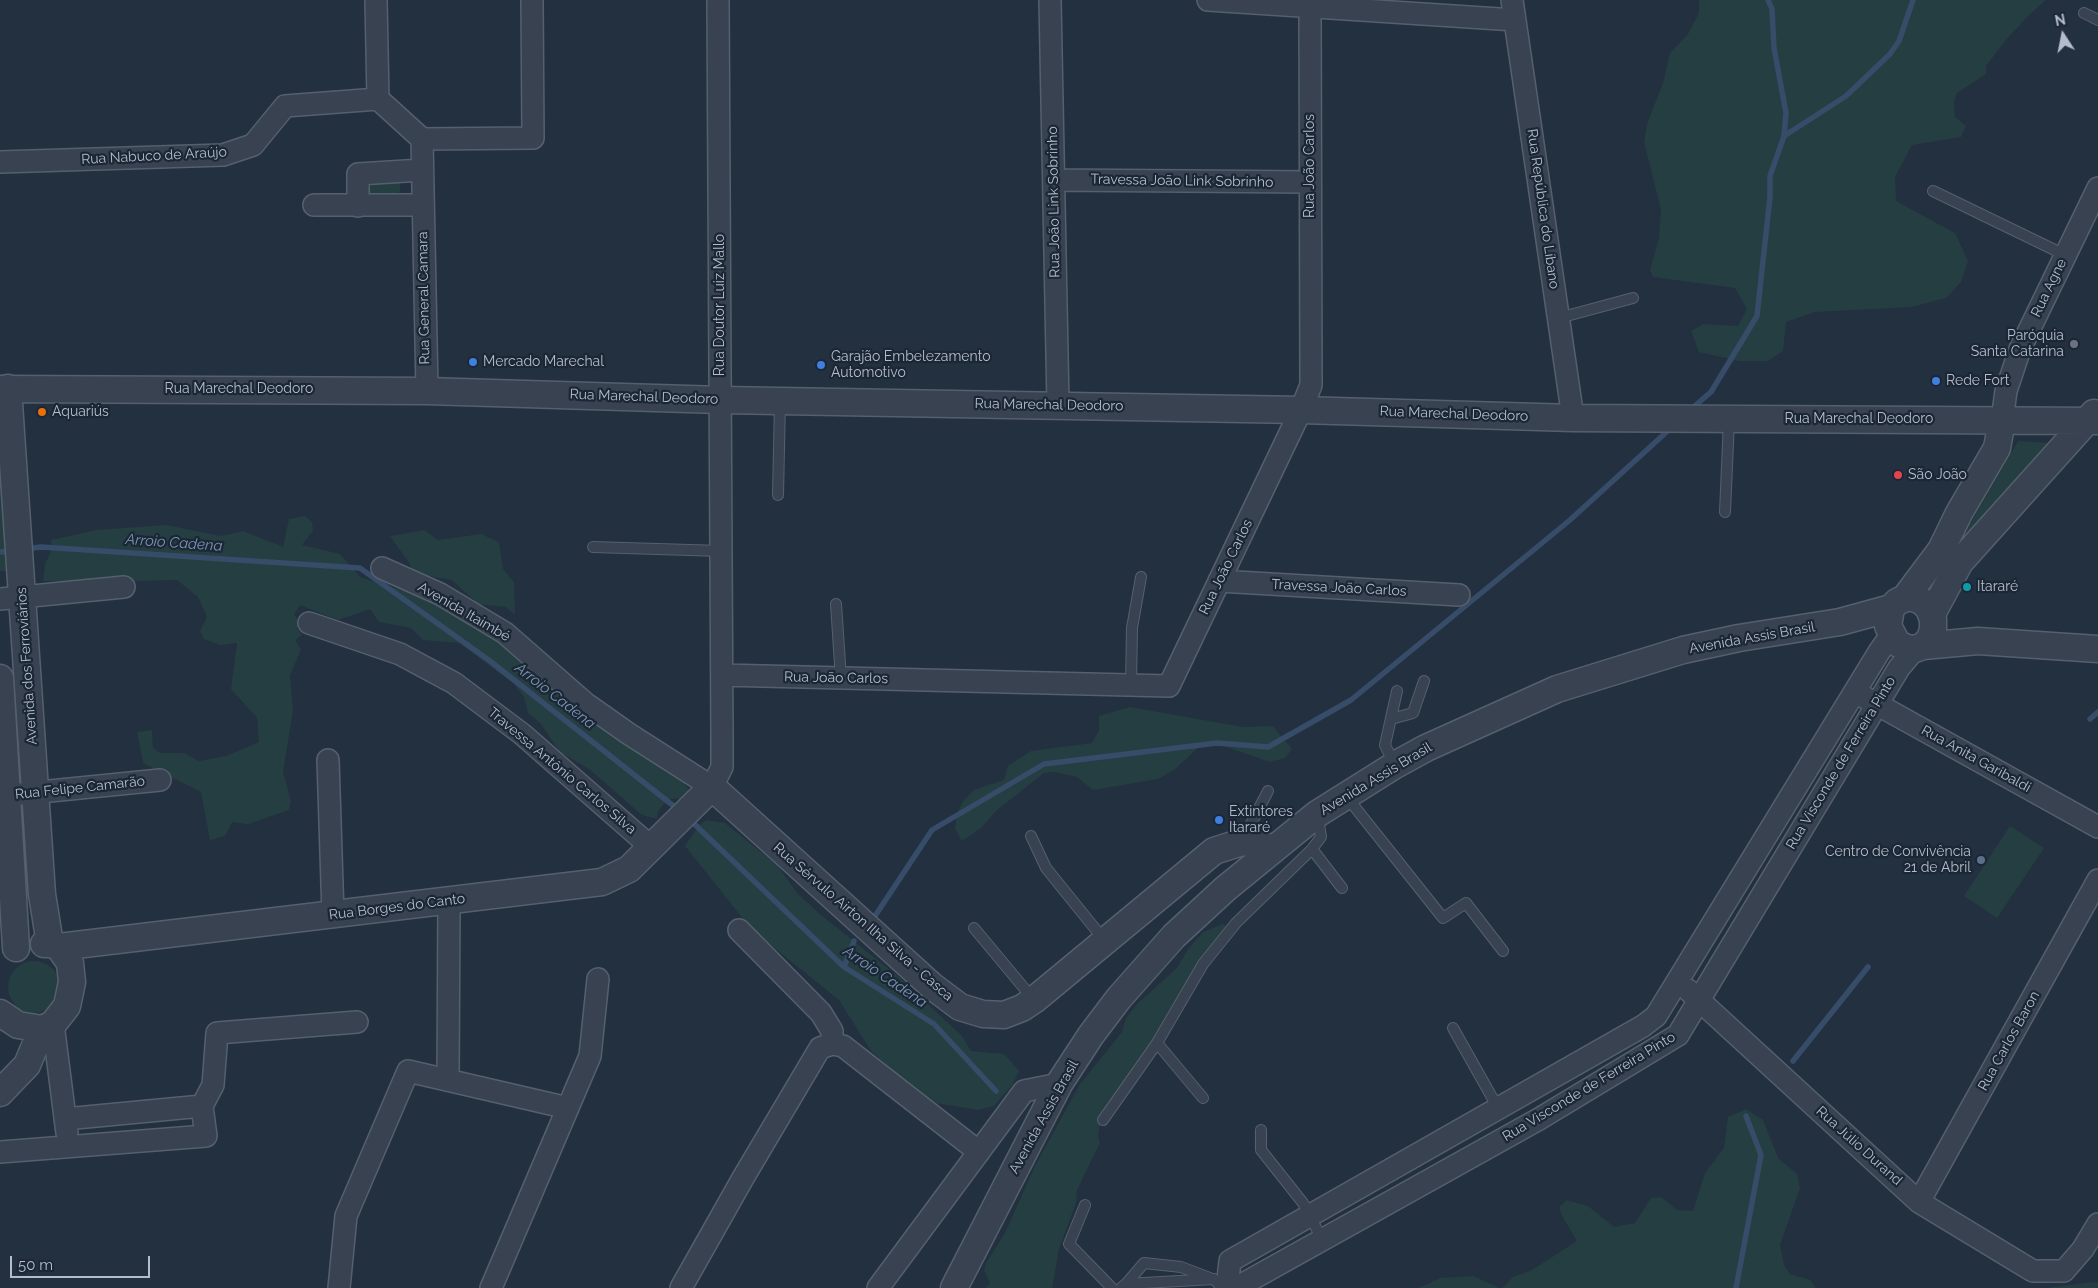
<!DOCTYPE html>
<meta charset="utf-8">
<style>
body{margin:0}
#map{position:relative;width:2098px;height:1288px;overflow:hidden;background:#233040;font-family:Raleway,sans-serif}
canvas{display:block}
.north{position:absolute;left:2038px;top:10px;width:50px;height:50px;-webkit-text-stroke:4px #1c2735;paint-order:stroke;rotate:349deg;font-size:14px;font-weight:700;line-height:20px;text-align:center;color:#b4bdcb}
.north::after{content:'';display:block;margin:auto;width:18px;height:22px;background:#b4bdcb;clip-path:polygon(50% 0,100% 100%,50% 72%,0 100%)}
.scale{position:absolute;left:10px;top:1256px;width:140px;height:22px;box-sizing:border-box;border:2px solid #b4bdcb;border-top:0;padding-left:6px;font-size:15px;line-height:18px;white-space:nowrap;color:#b4bdcb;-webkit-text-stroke:4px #1c2735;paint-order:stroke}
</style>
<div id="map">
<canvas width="2098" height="1288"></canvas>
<div class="north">N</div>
<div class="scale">50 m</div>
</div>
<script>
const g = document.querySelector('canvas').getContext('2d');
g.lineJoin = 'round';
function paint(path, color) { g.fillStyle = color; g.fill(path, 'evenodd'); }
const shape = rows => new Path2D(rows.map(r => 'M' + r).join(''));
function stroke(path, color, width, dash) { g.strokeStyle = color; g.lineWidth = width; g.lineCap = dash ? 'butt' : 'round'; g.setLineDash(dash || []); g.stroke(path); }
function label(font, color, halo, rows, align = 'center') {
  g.font = font + ' Raleway,sans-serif'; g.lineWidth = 4.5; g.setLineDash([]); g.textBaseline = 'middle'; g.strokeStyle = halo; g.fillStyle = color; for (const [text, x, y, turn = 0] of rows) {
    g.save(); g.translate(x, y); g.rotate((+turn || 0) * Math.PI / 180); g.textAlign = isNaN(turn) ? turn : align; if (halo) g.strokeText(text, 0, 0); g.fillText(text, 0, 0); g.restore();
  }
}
paint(shape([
 [1699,0,2046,0,2028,16,2005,41,1986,66,1986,74,1957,93,1954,101,1955,117,1966,126,1961,137,1912,145,1895,177,1896,201,1955,233,1968,261,1961,282,1946,298,1911,307,1815,312,1786,322,1783,351,1768,361,1739,361,1699,352,1691,331,1704,324,1738,326,1747,309,1735,288,1653,277,1650,270,1659,238,1661,210,1644,142,1647,124,1663,83,1670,53,1688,34,1699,13],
 [374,178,401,178,400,190,397,196,374,197,369,192,369,186],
 [0,413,6,571,0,571],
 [2018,441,2048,443,1961,540],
 [305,516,312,522,313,531,302,545,340,554,360,577,429,598,504,642,684,783,690,791,685,798,669,799,658,811,657,819,642,815,589,769,560,752,541,724,528,713,524,697,514,684,459,643,423,640,411,628,379,622,370,609,338,620,300,605,294,615,300,622,297,628,302,635,295,640,301,649,290,676,293,710,283,772,291,801,289,810,248,824,232,822,225,836,210,840,201,792,143,763,137,732,152,730,153,748,160,753,184,753,199,761,226,756,259,742,257,718,231,689,237,643,220,645,204,639,200,631,207,617,198,597,177,580,135,581,110,576,86,582,43,581,45,564,52,549,51,540,96,530,166,525,221,536,243,531,283,547,289,519],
 [424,530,438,540,481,534,499,542,503,569,514,582,515,614,505,607,478,604,452,580,411,573,410,564,390,536],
 [1130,707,1243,727,1273,726,1292,749,1285,758,1270,762,1221,745,1199,747,1174,770,1158,779,1093,790,1077,777,1054,772,1044,773,997,810,981,828,962,841,955,829,957,813,964,800,974,790,1004,780,1008,766,1031,751,1092,743,1099,730,1099,716],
 [707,820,725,823,777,865,798,894,821,915,900,978,962,1036,971,1051,1004,1054,1019,1071,1013,1084,994,1106,978,1110,936,1103,895,1073,871,1051,839,1000,752,930,685,846,699,825],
 [2010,826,2044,848,1997,918,1964,896],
 [1223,924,1229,928,1171,1021,1101,1117,1098,1136,1100,1143,1077,1190,1076,1203,1059,1249,1052,1288,986,1288,990,1283,984,1270,986,1263,1005,1233,1035,1166,1080,1084,1122,1032,1126,1018,1138,1003,1177,968,1188,949,1203,932],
 '8 987a26 26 0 1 1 52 0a26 26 0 1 1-52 0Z',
 [1746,1109,1763,1120,1778,1158,1797,1174,1800,1188,1780,1245,1784,1265,1790,1274,1810,1280,1816,1288,1502,1288,1513,1277,1532,1270,1577,1241,1562,1216,1559,1207,1567,1200,1588,1206,1614,1227,1635,1223,1651,1198,1661,1197,1677,1210,1693,1211,1705,1173,1724,1148,1728,1117],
 [1473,1276,1500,1288,1418,1288,1441,1278],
 [2092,1282,2098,1283,2098,1288,2047,1288]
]), '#253e41');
stroke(shape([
 [1784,136,1846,96,1890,54,1899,41,1913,0],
 [1690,410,1711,392,1757,316,1770,197,1770,176,1784,136,1786,113,1774,48,1772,9,1768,0],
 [24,549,41,547,360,568,490,661,680,811],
 [0,552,13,551],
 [2090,719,2098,712],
 [689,819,844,967,934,1024,996,1091],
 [875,916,932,830,1044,764,1217,743,1268,747,1351,700,1570,520,1672,427],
 [844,967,854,941],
 [1793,1061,1868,967],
 [1736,1288,1761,1155,1746,1116]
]), '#364c68', 5.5);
const service = shape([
 [2084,13,2098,20],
 [1933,191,2065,255],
 [1559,318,1633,298],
 [778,495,780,401],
 [1725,512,1729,420],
 [593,547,722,551],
 [836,604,841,679],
 [1131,685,1132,628,1141,577],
 [1391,719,1413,713,1424,681],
 [1394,764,1385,745,1397,691],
 [1346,796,1443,918,1466,903,1503,951],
 [1031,836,1046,868,1105,941],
 [1242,841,1268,791],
 [1312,849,1342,888],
 [974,928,1034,1000],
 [1453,1028,1498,1108],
 [1157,1043,1203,1098],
 [1103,1120,1157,1043,1203,964,1236,923,1312,849,1321,837,1318,818],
 [1261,1130,1261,1150,1303,1203,1323,1241],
 [1085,1205,1069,1244,1112,1288],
 [1126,1284,1144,1263,1181,1267,1210,1278],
 [1121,1288,1126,1284,1214,1279,1222,1288]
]);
const minor = shape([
 [376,0,378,99,422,139,427,391],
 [1050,0,1058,405],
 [1208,0,1515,20],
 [1512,0,1573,418],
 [422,139,533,138,532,0],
 [0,162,223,155,253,145,285,106,378,99],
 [1054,180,1310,182],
 [314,205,422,205],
 [358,206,358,174,422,170],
 [2002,420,2006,391,2020,349,2098,188],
 [382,568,440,594,505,633,585,703,629,734,712,787,722,767,722,738,718,0],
 [1219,581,1459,595],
 [0,599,124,587],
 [309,623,400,654,454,683,522,734,651,847],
 [722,675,1169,686,1301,410,1311,385,1310,7],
 [1864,697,2098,827],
 [328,760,333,915],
 [20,794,160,780],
 [739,930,821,1013,832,1031,832,1044],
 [1688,990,1919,1202,2033,1271,2064,1271,2083,1249,2098,1224],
 [53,1024,67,1133],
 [448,1080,449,901],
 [65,1119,202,1106],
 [0,1152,206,1136,202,1106,213,1085,217,1033,357,1022],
 [1919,1202,2098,880],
 [339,1288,346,1216,408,1071,568,1108],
 [491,1288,590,1056,598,979],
 [681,1288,743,1178,820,1048,832,1044,843,1046,979,1152],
 [878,1288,1024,1091,1059,1084],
 [1227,1288,1230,1261,1643,1026,1656,1016,1879,652,1891,635],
 [1236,1288,1539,1119,1678,1035,1899,668,1915,649]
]);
const tertiary = shape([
 [8,388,42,894,50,944],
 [0,389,427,391,721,400,1301,410,1573,418,2098,421],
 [1905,598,1941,550,1959,513,1997,448,2002,420],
 [1905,598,1914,598,1923,602,1929,609,1933,619,1933,629,1930,639,1923,646,1915,649,1906,648,1897,643,1888,626,1891,608,1897,602,1905,598],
 [1932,614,1960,562,2094,413],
 [1923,646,1978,641,2098,649],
 [0,678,16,948],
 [59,947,602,882,629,869,712,787,932,986,960,1007,983,1014,1004,1015,1022,1008,1034,1000,1214,851,1242,842,1259,844,1273,849],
 [0,1013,18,1025,42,1029,53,1024,67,1006,72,982,70,963,59,947,50,944,44,944],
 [0,1093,27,1065,42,1029],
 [954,1288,1059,1084,1091,1035,1119,998,1174,936,1225,889,1317,814,1395,765,1426,748,1557,689,1683,650,1739,638,1840,622,1891,608]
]);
stroke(service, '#55606e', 12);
stroke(minor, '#55606e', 24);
stroke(tertiary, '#55606e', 29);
stroke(service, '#384250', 10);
stroke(minor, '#384250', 21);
stroke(tertiary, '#384250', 26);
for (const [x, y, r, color] of [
 [2074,344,5,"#6b7280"],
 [473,362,5,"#3f7fe0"],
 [821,365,5,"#3f7fe0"],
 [1936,381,5,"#3f7fe0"],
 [42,412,5,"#e8710a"],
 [1898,475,5,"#e0444e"],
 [1967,587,5,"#0f9aa8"],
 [1219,820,5,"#3f7fe0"],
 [1981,860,5,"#5c6f8a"]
]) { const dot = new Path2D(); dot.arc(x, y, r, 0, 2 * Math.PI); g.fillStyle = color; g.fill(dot); stroke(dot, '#1c2735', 2); }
label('14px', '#b4bdcb', '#1c2735', [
 ["Rua Nabuco de Araújo",154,156,-3],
 ["Rua João Carlos",1310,166,-90],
 ["Travessa João Link Sobrinho",1182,181,1],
 ["Rua João Link Sobrinho",1054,202,-91],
 ["Rua República do Líbano",1543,209,82],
 ["Rua Agne",2049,288,-64],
 ["Rua General Camara",424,298,-91],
 ["Rua Doutor Luiz Mallo",720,305,-90],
 ["Rua Marechal Deodoro",239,389],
 ["Rua Marechal Deodoro",644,397,2],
 ["Rua Marechal Deodoro",1049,405,1],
 ["Rua Marechal Deodoro",1454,414,2],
 ["Rua Marechal Deodoro",1859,419],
 ["Rua João Carlos",1226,567,-64],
 ["Travessa João Carlos",1339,588,3],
 ["Avenida Itaimbé",464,612,30],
 ["Avenida Assis Brasil",1752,638,-10],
 ["Avenida dos Ferroviários",27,666,-94],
 ["Rua João Carlos",836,678,1],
 ["Rua Anita Garibaldi",1976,759,29],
 ["Rua Visconde de Ferreira Pinto",1841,763,-59],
 ["Travessa Antônio Carlos Silva",562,771,40],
 ["Avenida Assis Brasil",1376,779,-31],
 ["Rua Felipe Camarão",80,788,-6],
 ["Rua Borges do Canto",397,907,-7],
 ["Rua Sérvulo Airton Ilha Silva - Casca",863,922,41],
 ["Rua Carlos Baron",2009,1041,-61],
 ["Rua Visconde de Ferreira Pinto",1589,1087,-31],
 ["Avenida Assis Brasil",1044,1117,-61],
 ["Rua Júlio Durand",1859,1146,42]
]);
label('14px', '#b4bdcb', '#1c2735', [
 ["Paróquia",2064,336,"right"],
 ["Santa Catarina",2064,352,"right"],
 ["Garajão Embelezamento",831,357],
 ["Automotivo",831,373],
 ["Mercado Marechal",483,362],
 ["Rede Fort",1946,381],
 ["Aquariús",52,412],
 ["São João",1908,475],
 ["Itararé",1977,587],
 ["Extintores",1229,812],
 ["Itararé",1229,828],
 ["Centro de Convivência",1971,852,"right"],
 ["21 de Abril",1971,868,"right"]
], 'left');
label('italic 15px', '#7a94b3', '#1c2735', [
 ["Arroio Cadena",174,543,4],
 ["Arroio Cadena",555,696,38],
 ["Arroio Cadena",885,977,34]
]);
</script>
